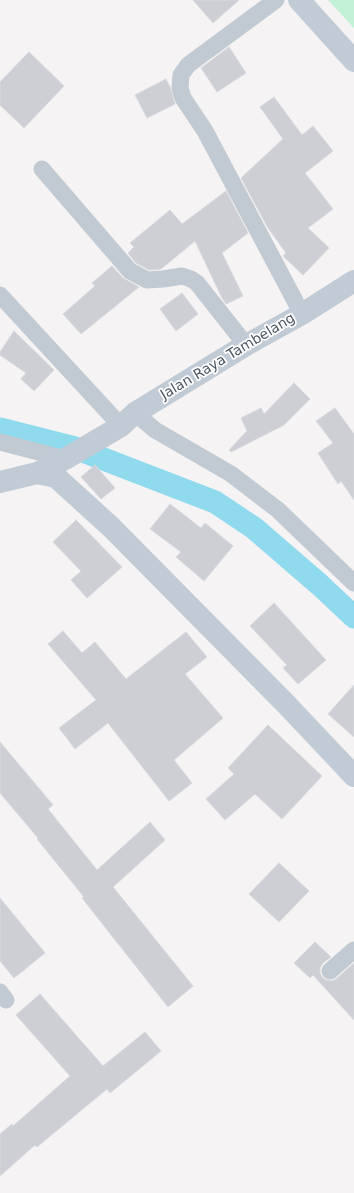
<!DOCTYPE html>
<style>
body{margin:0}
canvas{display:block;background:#f5f3f3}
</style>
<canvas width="354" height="1193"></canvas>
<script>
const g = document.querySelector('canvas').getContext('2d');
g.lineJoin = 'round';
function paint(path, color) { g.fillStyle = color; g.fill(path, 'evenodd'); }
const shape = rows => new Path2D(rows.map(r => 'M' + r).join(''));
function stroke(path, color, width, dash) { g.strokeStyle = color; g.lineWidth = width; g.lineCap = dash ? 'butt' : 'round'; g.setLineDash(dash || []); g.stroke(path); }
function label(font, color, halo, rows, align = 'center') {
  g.font = font + ' "DejaVu Sans",sans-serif'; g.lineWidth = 3.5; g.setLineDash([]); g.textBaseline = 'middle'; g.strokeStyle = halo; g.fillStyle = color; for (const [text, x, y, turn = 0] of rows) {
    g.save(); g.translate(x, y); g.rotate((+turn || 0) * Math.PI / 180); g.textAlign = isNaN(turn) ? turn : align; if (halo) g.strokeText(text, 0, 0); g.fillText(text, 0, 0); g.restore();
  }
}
paint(shape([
 [328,0,354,0,354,28]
]), '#c3f1d5');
stroke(shape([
 [0,429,75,448,215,502,254,528,320,585,354,617]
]), '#90daee', 23);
const building = shape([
 [193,0,239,0,213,23,193,0],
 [229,47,246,73,217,92,201,68,229,47],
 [29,52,64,86,24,128,0,105,0,82,29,52],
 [166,79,170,87,175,104,147,118,135,95,166,79],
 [274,97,302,135,313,126,333,151,305,173,333,209,308,228,329,248,303,275,283,256,286,253,268,228,241,178,283,139,260,107,274,97],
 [226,191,248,233,222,253,243,296,226,304,222,298,195,241,161,269,149,270,136,263,128,253,134,247,130,243,170,210,182,224,226,191],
 [112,266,123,278,139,287,81,334,63,314,95,286,92,283,112,266],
 [182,293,198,314,176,331,160,309,182,293],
 [14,331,54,370,34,391,21,379,26,373,0,355,0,352,14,331],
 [294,383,310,399,284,425,231,452,229,450,247,431,241,418,261,408,264,414,294,383],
 [335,408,354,434,354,500,341,481,338,484,318,453,333,443,316,421,335,408],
 [95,465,115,488,101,499,81,477,95,465],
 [170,504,201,528,205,523,233,546,204,581,176,557,181,552,150,529,170,504],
 [76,520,122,567,87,598,71,580,81,571,53,542,76,520],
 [274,603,326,660,298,684,283,668,287,665,250,626,274,603],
 [63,631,82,653,95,642,126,679,186,632,207,657,185,674,223,718,174,760,192,783,169,801,108,723,75,749,59,728,96,700,48,644,63,631],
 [354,685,354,737,328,714,354,685],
 [268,725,322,776,282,819,255,794,225,820,206,799,234,774,228,768,268,725],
 [0,742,53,805,48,809,97,870,150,822,165,840,113,887,193,986,168,1007,82,898,84,897,37,839,38,838,0,793,0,742],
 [279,863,309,891,279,922,249,894,279,863],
 [0,898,45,953,14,978,0,961,0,898],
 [315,942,331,957,323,963,320,968,320,973,322,977,326,980,332,981,336,979,354,963,354,1020,313,975,310,978,294,963,315,942],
 [40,994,103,1066,145,1032,161,1051,110,1093,107,1089,37,1147,35,1145,0,1176,0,1134,12,1124,13,1126,70,1076,16,1015,40,994]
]);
paint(building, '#cdcfd5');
stroke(building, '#d7d9de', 1);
stroke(shape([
 [276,0,188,65,181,75,180,88,183,98,205,131,302,314],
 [42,169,130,271,147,280,163,279,182,276,191,279,197,283,246,345],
 [0,295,121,426],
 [135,413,155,430,231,474,278,510,354,583],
 [0,442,65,459],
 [330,971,354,950],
 [0,992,6,1000]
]), '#c1cad2', 17);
stroke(shape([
 [299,0,354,61],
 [37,473,56,477,111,527,285,703,354,776],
 [0,482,37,473,65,459,121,426,135,413,246,345,302,314,354,281]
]), '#c1cbd6', 22);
label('14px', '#4a5661', '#fff', [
 ["Jalan Raya Tambelang",228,357,-31]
]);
</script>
